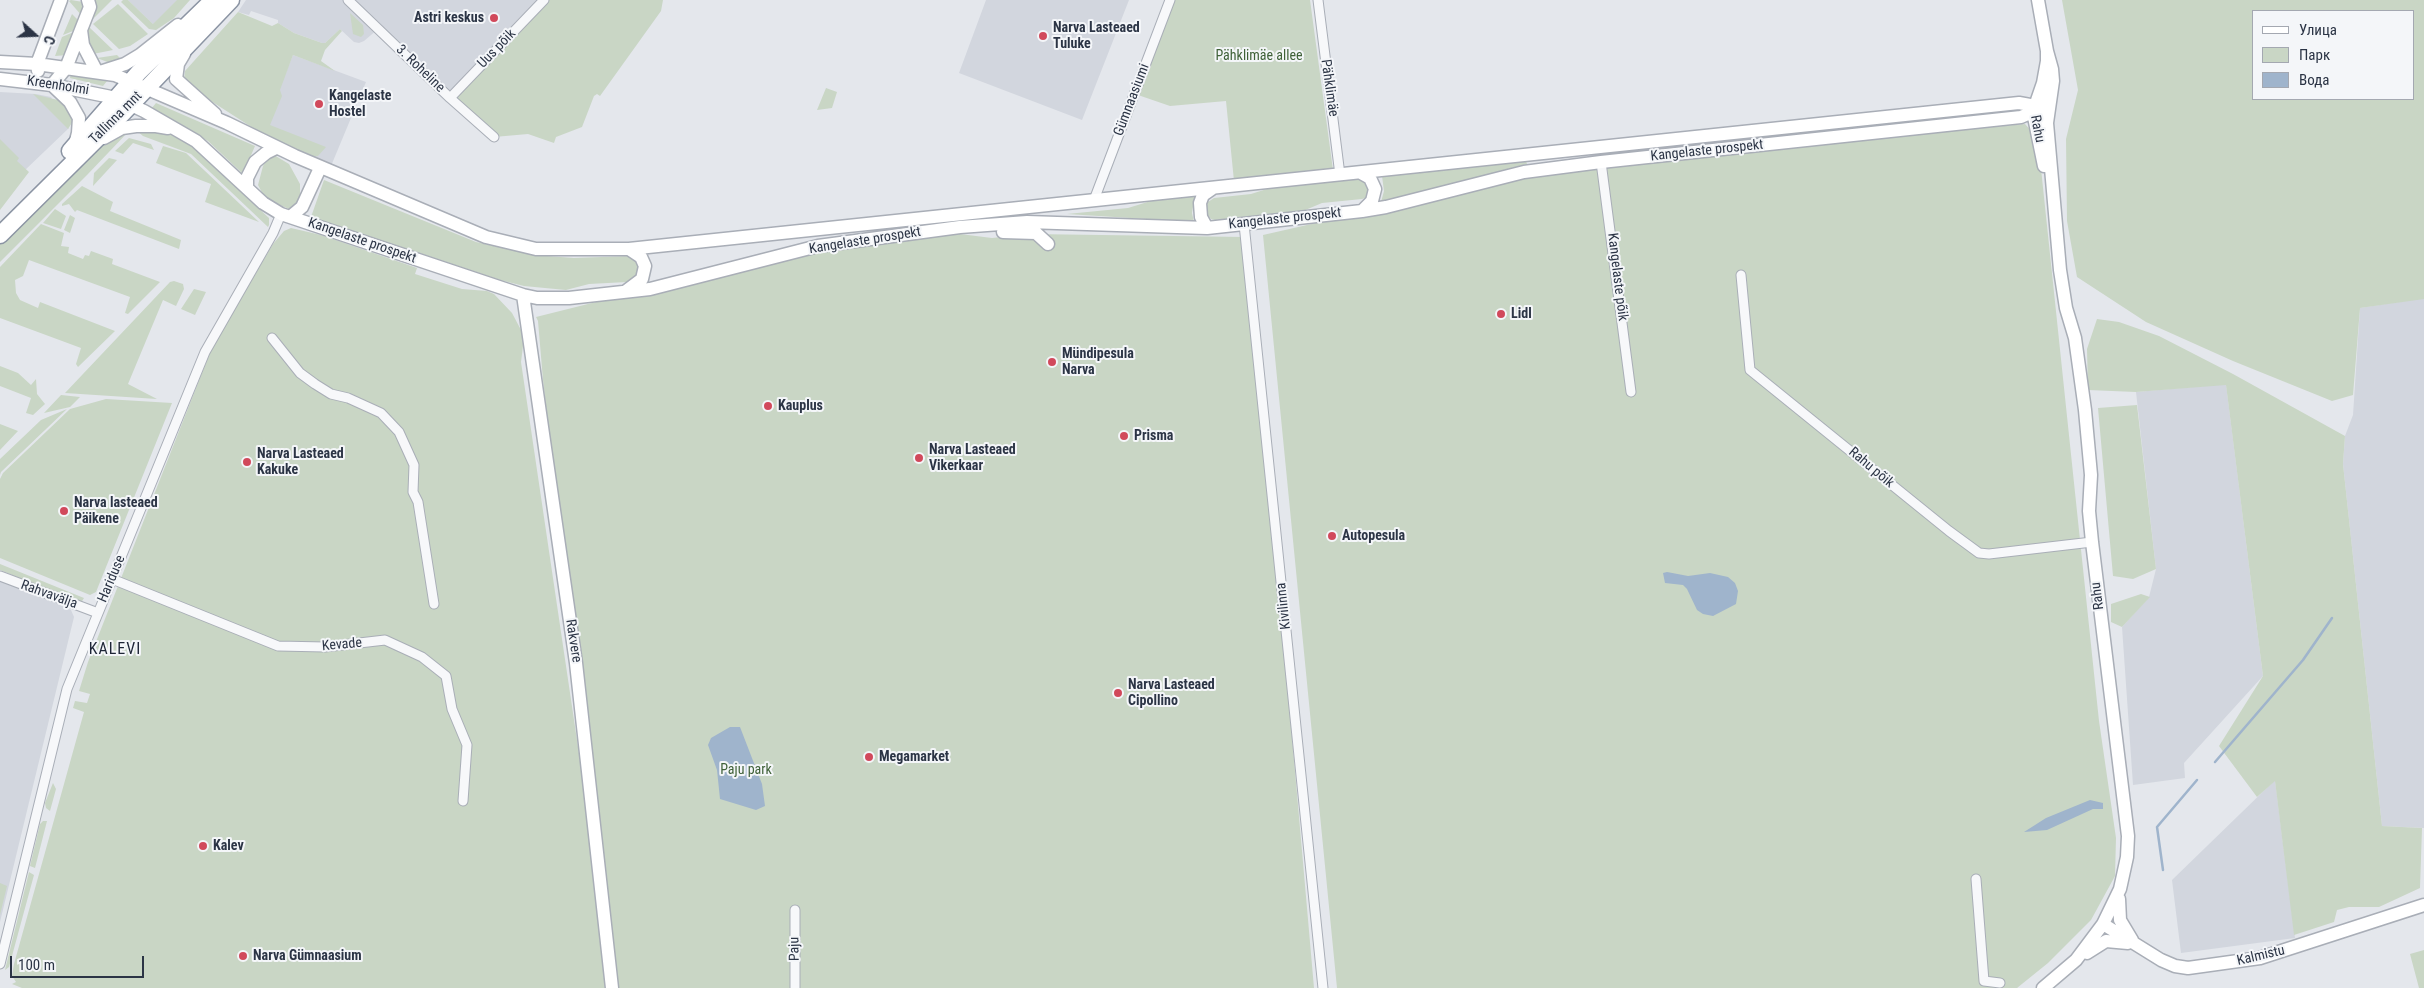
<!DOCTYPE html>
<meta charset="utf-8">
<style>
body{margin:0}
#map{position:relative;width:2424px;height:988px;overflow:hidden;background:#e4e7ec;font-family:"Roboto Condensed",sans-serif}
canvas{display:block}
.legend{position:absolute;left:2252px;top:10px;width:162px;height:90px;box-sizing:border-box;background:#f4f6f9;border:1px solid #a4a8b1;margin:0;padding:6px 9px;list-style:none;font-size:15px;color:#2b3445}
.legend li{display:flex;align-items:center;gap:10px;height:25px}
.legend b{width:25px;border:1px solid #a4a8b1}
.north{position:absolute;left:10px;top:10px;width:50px;height:50px;-webkit-text-stroke:4px #f4f6f9;paint-order:stroke;rotate:110deg;font-size:14px;font-weight:700;line-height:20px;text-align:center;color:#2b3445}
.north::after{content:'';display:block;margin:auto;width:18px;height:22px;background:#2b3445;clip-path:polygon(50% 0,100% 100%,50% 72%,0 100%)}
.scale{position:absolute;left:10px;top:956px;width:134px;height:22px;box-sizing:border-box;border:2px solid #2b3445;border-top:0;padding-left:6px;font-size:15px;line-height:18px;white-space:nowrap;color:#2b3445;-webkit-text-stroke:4px #f4f6f9;paint-order:stroke}
</style>
<div id="map">
<canvas width="2424" height="988"></canvas>
<ul class="legend">
<li><b style="height:6px;background:#fff"></b>Улица</li>
<li><b style="height:14px;background:#c9d6c5"></b>Парк</li>
<li><b style="height:14px;background:#9fb4cc"></b>Вода</li>
</ul>
<div class="north">С</div>
<div class="scale">100 m</div>
</div>
<script>
const g = document.querySelector('canvas').getContext('2d');
g.lineJoin = 'round';
function paint(path, color) { g.fillStyle = color; g.fill(path, 'evenodd'); }
const shape = rows => new Path2D(rows.map(r => 'M' + r).join(''));
function stroke(path, color, width, dash) { g.strokeStyle = color; g.lineWidth = width; g.lineCap = dash ? 'butt' : 'round'; g.setLineDash(dash || []); g.stroke(path); }
function label(font, color, halo, rows, align = 'center') {
  g.font = font + ' "Roboto Condensed",sans-serif'; g.lineWidth = 4; g.setLineDash([]); g.textBaseline = 'middle'; g.strokeStyle = halo; g.fillStyle = color; for (const [text, x, y, turn = 0] of rows) {
    g.save(); g.translate(x, y); g.rotate((+turn || 0) * Math.PI / 180); g.textAlign = isNaN(turn) ? turn : align; if (halo) g.strokeText(text, 0, 0); g.fillText(text, 0, 0); g.restore();
  }
}
paint(shape([
 [128,0,189,0,157,28],
 [246,0,544,0,450,98,378,29,364,41,359,43,354,42,340,29,325,43,322,43,294,33,278,23,278,20,251,11,249,15,238,12],
 [986,0,1129,0,1082,120,959,73],
 [293,55,366,82,331,166,261,132],
 [0,92,36,94,51,97,69,128,23,172,0,149],
 [2424,298,2424,828,2382,826,2343,464,2345,436,2353,415,2360,308],
 [2226,384,2263,676,2184,763,2185,778,2133,785,2122,627,2149,597,2156,569,2136,392],
 [0,578,71,610,74,617,0,922],
 [2275,780,2295,938,2181,953,2172,880]
]), '#d2d6de');
paint(shape([
 [71,0,83,2,82,16,69,1],
 [94,0,112,0,93,19,95,10],
 [123,0,128,0,153,24,177,0,190,0,174,18,156,30,149,29,121,2],
 [545,0,663,0,661,11,600,96,597,94,594,96,582,127,556,137,554,143,528,134,494,137,450,98],
 [1174,0,1310,0,1333,170,1234,181,1226,101,1170,106,1138,95],
 [2062,0,2424,0,2424,299,2360,308,2353,395,2332,401,2233,361,2146,322,2077,277,2067,221,2066,139,2078,90],
 [2253,11,2413,11,2413,99,2253,99],
 [118,4,148,34,130,46,119,49,93,24],
 [238,12,272,26,278,23,294,33,322,43,325,43,340,29,342,31,325,50,321,61,335,71,293,55,280,90,282,96,270,125,326,147,318,156,311,157,253,128,186,85,184,80,185,71],
 [350,13,363,25,364,34,361,37,353,34],
 [72,14,80,22,78,29,63,35],
 [89,27,113,50,93,54,86,38],
 [76,31,68,55,55,56,62,37],
 [117,55,123,61,110,63,97,58],
 [71,74,107,81,103,86,70,78],
 [826,88,837,92,832,108,817,110],
 [33,94,62,101,68,107,73,121,68,129],
 [156,103,255,146,243,174,208,141,151,109],
 [2025,124,2034,134,2040,159,2099,721,2116,838,2115,876,2091,920,2048,963,2017,988,1337,988,1263,235,1558,168],
 [130,130,87,175,0,262,0,243,29,213,106,142],
 [137,131,165,132,188,143,269,218,269,225,268,227,191,154,143,136],
 [129,138,151,144,154,150,133,143,123,154,115,151],
 [0,139,19,158,17,161,29,172,0,210],
 [163,146,186,153,259,222,205,202,211,184,156,163],
 [274,155,289,164,300,184,300,198,298,203,291,210,265,198,258,185,263,166,268,158],
 [109,158,117,160,93,186,94,173],
 [1526,161,1527,164,1381,202,1384,191,1382,176],
 [1360,179,1369,182,1368,197,1362,199,1322,203,1303,211,1215,220,1211,219,1205,211,1208,202,1214,198,1251,194,1270,188],
 [324,180,476,242,534,255,574,258,629,256,639,264,638,274,627,282,589,284,566,290,524,286,500,280,311,217],
 [82,186,113,202,110,211,181,240,179,249,77,210,75,212,69,204,62,206,62,204],
 [1195,195,1192,213,1194,222,1067,214,1128,208,1154,200],
 [55,209,66,216,61,229,43,223],
 [70,215,75,218,70,233,64,230],
 [41,224,64,233,61,246,69,247,68,253,83,259,85,255,89,256,91,251,113,259,112,264,160,282,128,314,125,313,130,297,29,260,23,276,15,280,16,293,20,300,38,308,40,302,115,331,78,367,76,364,81,348,0,318,0,267],
 [291,228,321,235,417,268,415,274,462,289,487,291,494,294,512,313,521,330,524,338,521,362,582,774,605,988,22,988,12,984,16,982,12,976,14,964,84,712,73,708,75,701,87,703,90,694,79,691,88,662,213,345,273,244,284,231],
 [960,234,992,238,1030,234,1245,237,1268,463,1314,988,612,988,543,380,538,321,536,317,808,249],
 [174,281,183,284,184,289,176,306,163,300,128,384,157,399,65,393,170,282],
 [194,289,206,292,195,315,181,309],
 [2097,319,2119,322,2159,336,2233,374,2345,436,2343,464,2382,826,2422,828,2420,888,2379,907,2349,907,2337,910,2334,922,2294,935,2275,781,2257,797,2219,746,2263,676,2226,385,2136,392,2088,390,2087,349],
 [0,366,18,373,31,385,36,379,37,394,45,404,33,415,26,413,31,398,0,386],
 [61,395,80,397,70,407,44,413],
 [106,399,172,403,96,592,90,595,0,558,0,479,3,473,70,409],
 [2137,405,2156,569,2133,579,2113,576,2098,408],
 [67,409,1,472,0,475,0,459,41,420],
 [0,424,18,431,0,450],
 [0,564,84,598,81,603,0,570],
 [2141,594,2150,597,2122,627,2111,622,2111,604],
 [53,783,56,789,50,811,46,808,45,803],
 [43,821,47,821,35,868,30,866,40,824],
 [29,872,34,875,9,967,5,970],
 [0,883,7,886,0,915],
 [2424,950,2424,988,2419,988,2410,954]
]), '#c9d6c5');
paint(shape([
 [1667,572,1688,576,1710,573,1728,577,1735,583,1738,591,1736,604,1713,616,1703,614,1697,610,1687,589,1683,585,1665,583,1663,573],
 [730,727,740,727,762,784,765,806,756,810,720,799,717,770,708,745,711,738],
 [2090,800,2103,803,2103,809,2093,809,2047,830,2024,832,2046,818]
]), '#9fb4cc');
stroke(shape([
 [2215,762,2303,660,2332,618],
 [2163,870,2157,827,2197,780]
]), '#9fb4cc', 2.5);
const street = shape([
 [348,0,450,98,494,137],
 [1318,0,1340,175],
 [450,98,544,0],
 [1601,162,1631,392],
 [1094,200,1170,0],
 [1244,224,1323,988],
 [1741,275,1750,370,1949,531,1979,553,1989,554,2092,542],
 [272,338,300,373,315,384,331,394,348,398,381,413,399,432,414,465,413,492,418,502,434,604],
 [0,576,98,613],
 [112,579,278,646,325,647,385,640,422,657,446,676,452,709,467,745,463,801],
 [1976,879,1984,981,2000,983],
 [795,910,795,988],
 [0,964,67,689,205,352,273,233,281,214]
]);
const secondary = shape([
 [2038,0,2047,51,2047,61,2043,83,2033,112,2044,166],
 [81,30,83,45,97,72],
 [184,54,178,64,176,79,215,114],
 [0,62,37,64,115,75,227,123,295,156,486,237,536,249,629,249,2019,103,2030,105,2041,112,2047,123],
 [38,71,37,64,61,0],
 [100,72,125,64,140,55,178,25],
 [0,79,52,85,116,98,144,111,196,141,263,203,281,214,523,295,537,298,569,298,650,289,818,246,960,227,1027,222,1207,228,1362,211,1386,207,1524,172,1601,162,2021,117,2037,110,2050,97],
 [52,85,66,68,90,7,88,0],
 [52,85,70,102,79,118,78,133,75,144],
 [104,138,122,128,136,126,156,126,168,128],
 [1361,173,1370,178,1375,189,1372,201,1362,211],
 [247,188,247,178,255,162,266,153,276,148],
 [290,217,302,207,320,168],
 [1207,228,1201,217,1200,203,1203,195,1213,188],
 [1003,232,1036,233,1048,244],
 [626,291,642,279,645,266,641,257,629,249],
 [523,295,576,663,612,988],
 [2119,899,2120,920,2132,940],
 [2103,924,2161,960,2175,966,2188,968,2260,958,2424,905],
 [2087,953,2106,941,2128,943],
 [2043,988,2076,960,2103,924,2120,889,2127,857,2128,836,2092,542,2089,511,2091,475,2085,410,2075,338,2066,308,2060,270,2047,123,2053,81,2052,69,2047,51]
]);
const highway = shape([
 [70,151,139,72,213,0],
 [0,235,124,112,231,0]
]);
stroke(street, '#a9aeb7', 11);
stroke(secondary, '#a9aeb7', 15);
stroke(highway, '#8b94a3', 19);
stroke(street, '#f7f8fa', 9);
stroke(secondary, '#fff', 12);
stroke(highway, '#fff', 16);
for (const [x, y, r, color] of [
 [494,18,5,"#d1495b"],
 [1043,36,5,"#d1495b"],
 [319,104,5,"#d1495b"],
 [1501,314,5,"#d1495b"],
 [1052,362,5,"#d1495b"],
 [768,406,5,"#d1495b"],
 [1124,436,5,"#d1495b"],
 [919,458,5,"#d1495b"],
 [247,462,5,"#d1495b"],
 [64,511,5,"#d1495b"],
 [1332,536,5,"#d1495b"],
 [1118,693,5,"#d1495b"],
 [869,757,5,"#d1495b"],
 [203,846,5,"#d1495b"],
 [243,956,5,"#d1495b"]
]) { const dot = new Path2D(); dot.arc(x, y, r, 0, 2 * Math.PI); g.fillStyle = color; g.fill(dot); stroke(dot, '#f4f6f9', 2); }
label('bold 14px', '#2b3445', '#f4f6f9', [
 ["Astri keskus",484,18,"right"],
 ["Narva Lasteaed",1053,28],
 ["Tuluke",1053,44],
 ["Kangelaste",329,96],
 ["Hostel",329,112],
 ["Lidl",1511,314],
 ["Mündipesula",1062,354],
 ["Narva",1062,370],
 ["Kauplus",778,406],
 ["Prisma",1134,436],
 ["Narva Lasteaed",929,450],
 ["Vikerkaar",929,466],
 ["Narva Lasteaed",257,454],
 ["Kakuke",257,470],
 ["Narva lasteaed",74,503],
 ["Päikene",74,519],
 ["Autopesula",1342,536],
 ["Narva Lasteaed",1128,685],
 ["Cipollino",1128,701],
 ["Megamarket",879,757],
 ["Kalev",213,846],
 ["Narva Gümnaasium",253,956]
], 'left');
label('14px', '#2b3445', '#f4f6f9', [
 ["Uus põik",497,49,-46],
 ["3. Roheline",420,69,44],
 ["Kreenholmi",58,86,9],
 ["Pähklimäe",1329,88,82],
 ["Gümnaasiumi",1132,100,-69],
 ["Tallinna mnt",116,118,-45],
 ["Rahu",2037,129,79],
 ["Kangelaste prospekt",1707,151,-6],
 ["Kangelaste prospekt",1285,219,-6],
 ["Kangelaste prospekt",362,241,19],
 ["Kangelaste prospekt",865,241,-9],
 ["Kangelaste põik",1617,277,83],
 ["Rahu põik",1871,468,40],
 ["Hariduse",112,579,-67],
 ["Rahvavälja",49,595,20],
 ["Rahu",2098,596,-97],
 ["Kivilinna",1284,606,-96],
 ["Rakvere",573,641,81],
 ["Kevade",342,645,-5],
 ["Paju",795,949,-91],
 ["Kalmistu",2261,956,-13]
]);
label('14px', '#3f6138', '#f4f6f9', [
 ["Pähklimäe allee",1259,56],
 ["Paju park",746,770]
]);
g.letterSpacing = '1px';
label('16px', '#1d2536', '#f4f6f9', [
 ["KALEVI",115,650]
]);
g.letterSpacing = '0px';
</script>
